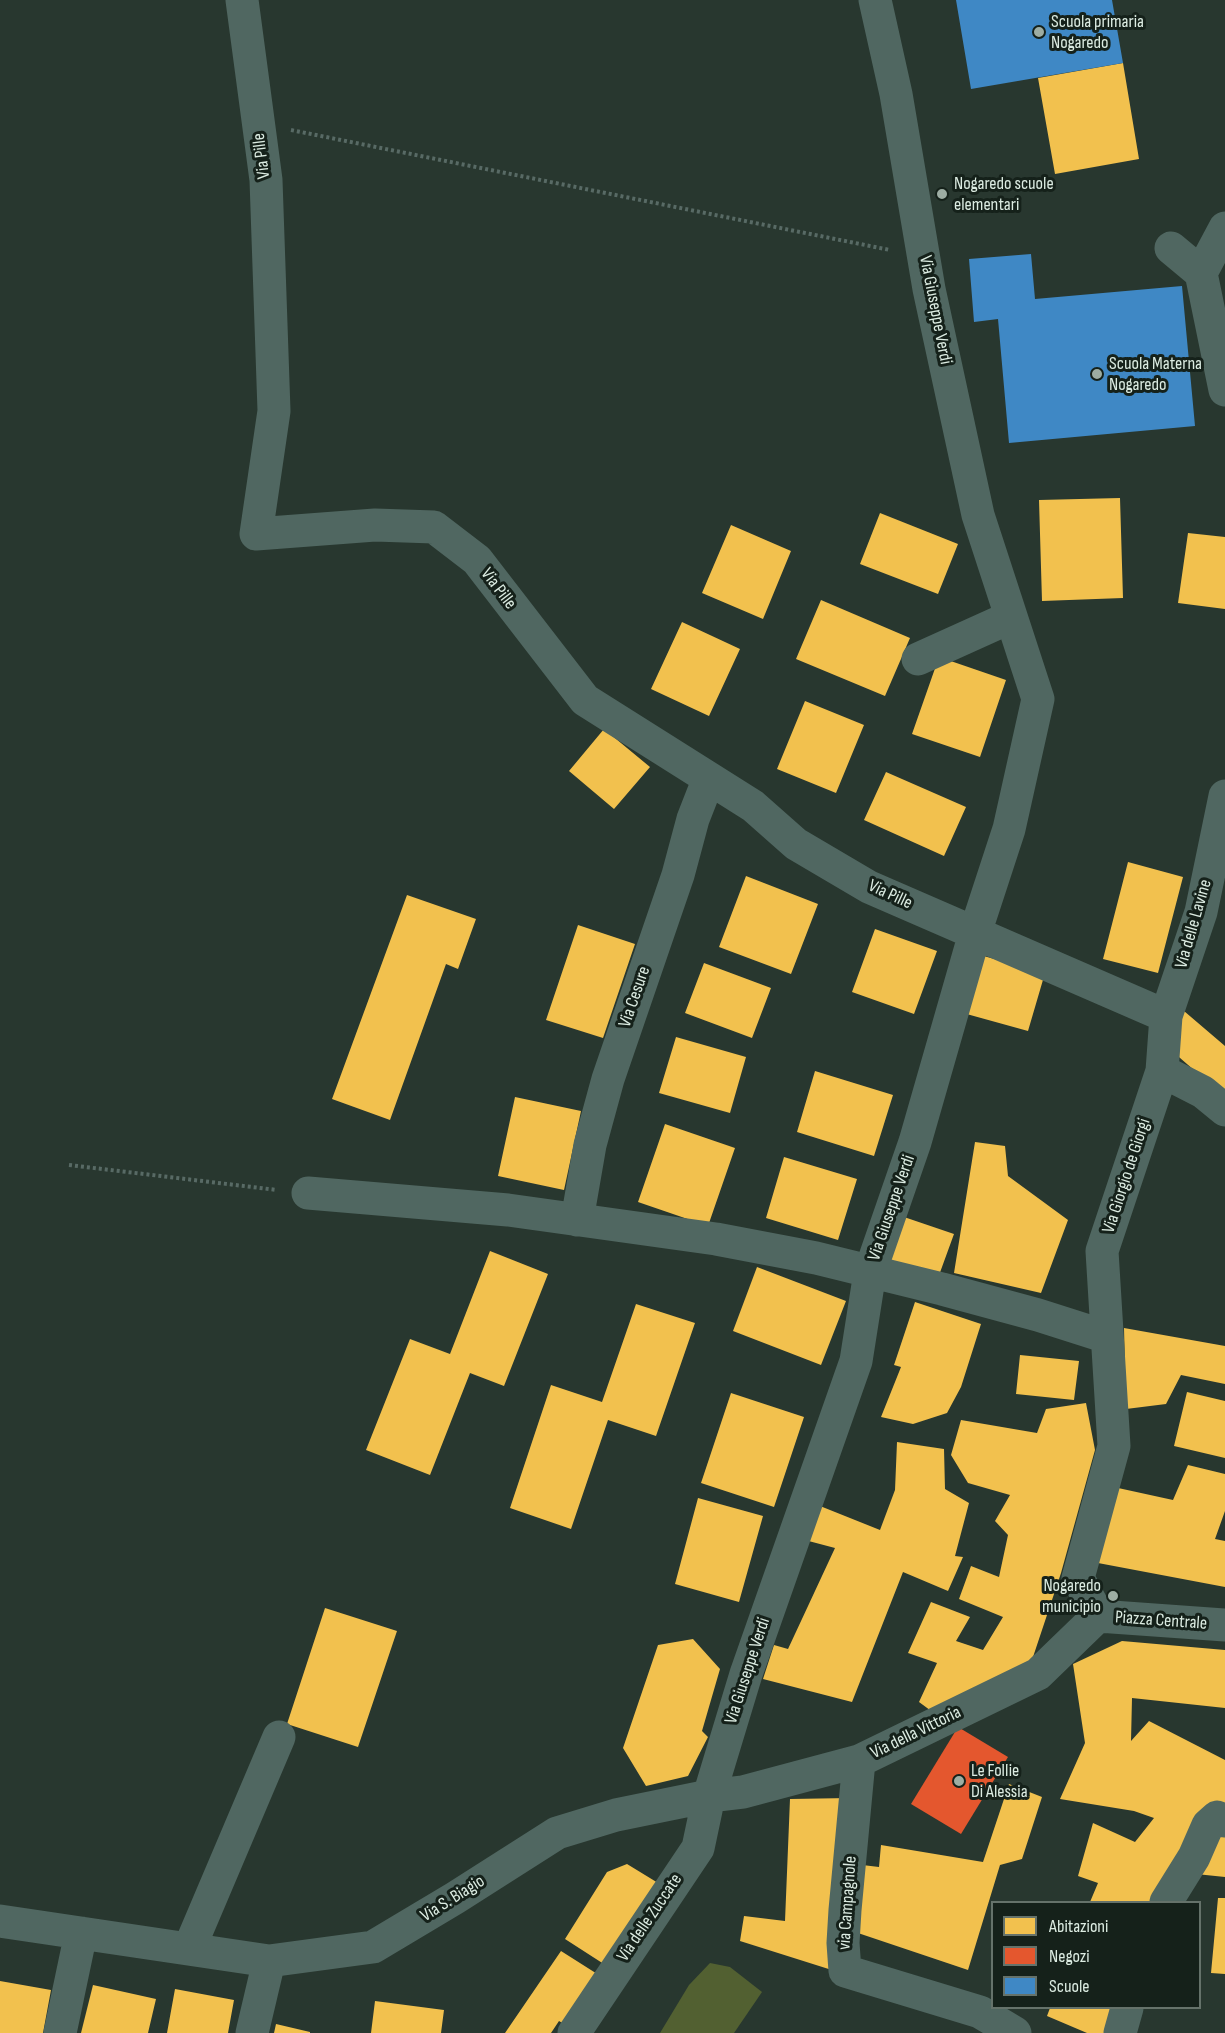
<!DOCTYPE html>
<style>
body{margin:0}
#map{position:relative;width:1225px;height:2033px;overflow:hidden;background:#28372f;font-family:"Sofia Sans Condensed",sans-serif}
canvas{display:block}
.legend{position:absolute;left:991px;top:1901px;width:210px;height:108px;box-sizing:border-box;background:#15211a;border:2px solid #65726a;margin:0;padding:8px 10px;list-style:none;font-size:18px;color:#dcece2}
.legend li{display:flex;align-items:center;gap:12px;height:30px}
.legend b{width:30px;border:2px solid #65726a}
</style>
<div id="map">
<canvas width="1225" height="2033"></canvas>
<ul class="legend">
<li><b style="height:16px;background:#f2c14e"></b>Abitazioni</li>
<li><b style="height:16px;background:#e4572e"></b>Negozi</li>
<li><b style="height:16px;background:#3f88c5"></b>Scuole</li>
</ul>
</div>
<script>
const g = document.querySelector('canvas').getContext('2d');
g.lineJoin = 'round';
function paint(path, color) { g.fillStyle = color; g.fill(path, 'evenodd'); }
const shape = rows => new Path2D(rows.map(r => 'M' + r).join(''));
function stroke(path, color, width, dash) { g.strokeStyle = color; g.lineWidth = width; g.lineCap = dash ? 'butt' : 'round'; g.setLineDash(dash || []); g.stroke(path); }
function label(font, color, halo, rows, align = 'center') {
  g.font = font + ' "Sofia Sans Condensed",sans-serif'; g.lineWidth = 6; g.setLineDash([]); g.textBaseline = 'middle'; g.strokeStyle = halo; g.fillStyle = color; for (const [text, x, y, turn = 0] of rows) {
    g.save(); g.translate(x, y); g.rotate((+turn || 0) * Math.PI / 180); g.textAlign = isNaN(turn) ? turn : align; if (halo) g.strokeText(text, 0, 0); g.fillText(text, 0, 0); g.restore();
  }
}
paint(shape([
 [710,1963,730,1967,762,1992,734,2033,660,2033,689,1985]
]), '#526031');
paint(shape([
 [1123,63,1139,159,1055,174,1038,78],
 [1120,498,1123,598,1042,601,1039,500],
 [880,513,958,544,938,594,860,564],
 [731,525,791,551,763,619,702,593],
 [1188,533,1225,537,1225,609,1178,603],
 [821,600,910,638,885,696,796,659],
 [682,622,740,649,709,716,651,689],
 [939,657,1006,680,980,757,912,734],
 [805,701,864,725,836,793,777,769],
 [604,729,650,767,614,809,569,771],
 [886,772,966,807,944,856,864,820],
 [1128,862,1183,877,1158,973,1103,959],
 [746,876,818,904,791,974,719,947],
 [407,895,476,919,458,969,446,964,390,1120,332,1099],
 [578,925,635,944,603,1038,546,1020],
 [875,929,937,951,914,1014,852,992],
 [980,955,1045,973,1028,1031,963,1013],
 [704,963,771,988,752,1038,685,1013],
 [1184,1011,1225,1046,1225,1097,1172,1051],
 [676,1037,746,1057,730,1113,659,1093],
 [815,1071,893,1095,874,1156,797,1132],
 [515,1097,581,1111,564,1190,498,1176],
 [665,1124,735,1148,708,1226,638,1202],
 [975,1142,1005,1146,1008,1176,1068,1220,1041,1293,954,1273],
 [784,1157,857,1179,838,1240,766,1218],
 [904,1217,954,1234,938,1278,889,1260],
 [490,1251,548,1274,504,1386,470,1373,430,1475,366,1450,410,1339,450,1354],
 [757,1267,846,1301,821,1365,733,1331],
 [915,1302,981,1324,961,1387,947,1413,913,1424,881,1417,901,1367,894,1365],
 [636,1304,695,1323,656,1436,608,1420,571,1529,510,1508,551,1385,602,1402],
 [1124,1328,1225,1346,1225,1384,1181,1375,1166,1404,1126,1409],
 [1020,1355,1079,1361,1074,1400,1016,1394],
 [1187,1392,1225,1401,1225,1458,1174,1446],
 [731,1393,804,1417,774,1507,701,1483],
 [1086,1403,1095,1450,1061,1573,1028,1672,938,1716,919,1702,937,1663,908,1653,931,1602,970,1617,956,1641,983,1650,1003,1617,959,1599,971,1566,999,1577,1008,1535,995,1521,1010,1495,968,1483,951,1455,961,1420,1037,1433,1046,1409],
 [897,1442,944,1449,945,1489,969,1503,955,1556,963,1557,948,1591,903,1572,852,1702,763,1679,774,1645,788,1649,835,1548,801,1539,815,1504,880,1530,895,1490],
 [1188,1465,1225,1474,1225,1511,1215,1539,1225,1541,1225,1587,1098,1563,1109,1486,1173,1500],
 [698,1498,763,1516,739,1602,675,1584],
 [325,1608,397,1631,358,1747,287,1724],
 [693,1639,720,1669,702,1731,708,1737,688,1776,646,1786,623,1748,658,1645],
 [1122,1641,1225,1650,1225,1708,1132,1698,1131,1741,1149,1721,1225,1760,1225,1812,1161,1902,1090,1902,1098,1883,1078,1876,1093,1823,1135,1842,1154,1818,1134,1811,1060,1799,1085,1743,1073,1664],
 [1009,1784,1042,1797,1022,1859,1000,1865,968,1970,852,1931,854,1864,879,1867,881,1845,983,1862],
 [850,1798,835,1971,740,1941,744,1916,785,1921,790,1799],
 [1209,1832,1225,1836,1225,1877,1196,1874],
 [627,1864,663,1886,610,1968,565,1939,607,1872],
 [1218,1898,1225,1898,1225,1974,1211,1973],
 [561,1951,602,1977,569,2027,559,2021,551,2033,505,2033],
 [0,1981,51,1990,43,2033,0,2033],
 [93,1985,156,1999,148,2033,81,2033],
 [175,1989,234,2000,228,2033,167,2033],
 [375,2001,444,2010,441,2033,371,2033],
 [1050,2008,1121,2008,1113,2033,1087,2033,1047,2016],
 [276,2024,310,2032,310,2033,274,2033]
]), '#f2c14e');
paint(shape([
 [958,1727,1008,1757,961,1834,911,1804]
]), '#e4572e');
paint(shape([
 [956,0,1112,0,1123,63,971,89],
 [1031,254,1035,299,1182,286,1195,426,1009,443,998,319,974,322,969,259]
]), '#3f88c5');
stroke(shape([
 [291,130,890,250],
 [69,1165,277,1190]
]), '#586a65', 4, [3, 3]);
stroke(shape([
 [242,0,266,180,274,411,256,534,375,525,434,527,477,560,585,700,753,806,796,844,869,887,1166,1016],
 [1171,248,1201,273,1225,390],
 [1201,273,1225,228],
 [918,659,1011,617],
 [1162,1071,1203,1092,1225,1110],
 [308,1193,508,1210,716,1239,816,1258,942,1289,1038,1315,1107,1337],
 [577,1220,590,1145,608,1079,678,875,693,819,709,778],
 [1098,1616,1078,1578,1114,1446,1102,1251,1162,1071,1166,1016,1201,912,1225,796],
 [1098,1616,1225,1625],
 [859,1761,845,1910,843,1943,845,1971,980,2012,1015,2033],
 [1166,1902,1194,1857,1208,1825,1217,1817,1225,1821],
 [0,1921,269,1961,373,1947,455,1898,557,1833,616,1815,709,1796,743,1792,859,1761,1038,1674,1098,1616],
 [189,1949,279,1737],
 [60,2033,81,1933],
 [252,2033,269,1961],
 [574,2033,698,1848,709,1796,746,1674,856,1361,870,1272,915,1142,975,933,1009,829,1038,699,978,515,929,289,896,94,875,0],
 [1120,2033,1127,2008]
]), '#506761', 33);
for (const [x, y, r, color] of [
 [1039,32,6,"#9dada3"],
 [942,194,6,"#9dada3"],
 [1097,374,6,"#9dada3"],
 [1113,1596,6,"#9dada3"],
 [959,1781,6,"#9dada3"]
]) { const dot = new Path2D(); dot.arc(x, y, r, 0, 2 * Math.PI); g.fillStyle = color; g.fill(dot); stroke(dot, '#15211a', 2); }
label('18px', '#dcece2', '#15211a', [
 ["Scuola primaria",1051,22],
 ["Nogaredo",1051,43],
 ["Nogaredo scuole",954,184],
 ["elementari",954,205],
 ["Scuola Materna",1109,364],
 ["Nogaredo",1109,385],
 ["Nogaredo",1101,1586,"right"],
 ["municipio",1101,1607,"right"],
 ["Le Follie",971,1771],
 ["Di Alessia",971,1792]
], 'left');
label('18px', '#dcece2', '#15211a', [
 ["Via Pille",262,156,-97],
 ["Via Giuseppe Verdi",935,310,79],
 ["Via Pille",498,589,53],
 ["Via Pille",890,895,25],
 ["Via delle Lavine",1194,924,-74],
 ["Via Cesure",635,997,-71],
 ["Via Giorgio de Giorgi",1127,1176,-72],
 ["Via Giuseppe Verdi",892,1208,-71],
 ["Piazza Centrale",1161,1621,4],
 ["Via Giuseppe Verdi",748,1671,-72],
 ["Via della Vittoria",916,1733,-26],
 ["Via S. Biagio",453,1899,-32],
 ["via Campagnole",848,1903,-86],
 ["Via delle Zuccate",650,1918,-56]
]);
</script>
